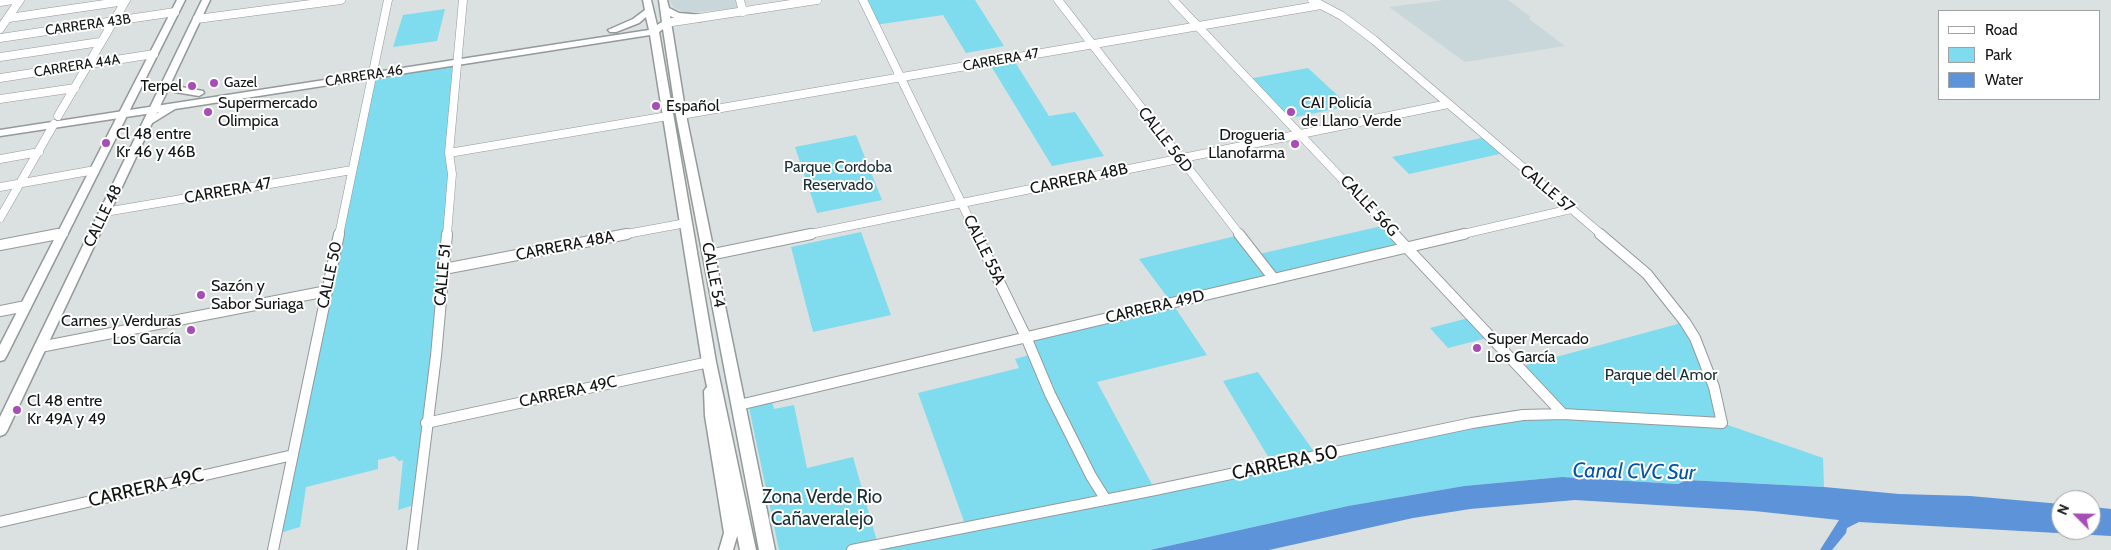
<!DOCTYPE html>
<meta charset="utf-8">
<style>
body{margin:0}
#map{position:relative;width:2111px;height:550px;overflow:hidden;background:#dbe0e1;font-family:Cabin,sans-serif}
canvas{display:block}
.legend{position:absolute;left:1938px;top:10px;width:162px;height:90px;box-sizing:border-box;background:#fff;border:1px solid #a1a1a1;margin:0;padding:6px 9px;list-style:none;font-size:15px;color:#131515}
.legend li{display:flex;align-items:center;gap:10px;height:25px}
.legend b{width:25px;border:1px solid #a1a1a1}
.north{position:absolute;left:2051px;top:490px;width:50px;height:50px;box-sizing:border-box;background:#fff;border:1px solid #a1a1a1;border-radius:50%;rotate:293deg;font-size:14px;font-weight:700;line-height:20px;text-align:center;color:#131515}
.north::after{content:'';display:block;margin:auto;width:18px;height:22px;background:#a84cb7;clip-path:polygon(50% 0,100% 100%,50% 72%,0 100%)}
</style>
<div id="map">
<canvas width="2111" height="550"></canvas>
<ul class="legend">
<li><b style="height:6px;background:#fff"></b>Road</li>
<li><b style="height:14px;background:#7edcee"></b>Park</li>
<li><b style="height:14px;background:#5d93d9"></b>Water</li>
</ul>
<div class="north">N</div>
</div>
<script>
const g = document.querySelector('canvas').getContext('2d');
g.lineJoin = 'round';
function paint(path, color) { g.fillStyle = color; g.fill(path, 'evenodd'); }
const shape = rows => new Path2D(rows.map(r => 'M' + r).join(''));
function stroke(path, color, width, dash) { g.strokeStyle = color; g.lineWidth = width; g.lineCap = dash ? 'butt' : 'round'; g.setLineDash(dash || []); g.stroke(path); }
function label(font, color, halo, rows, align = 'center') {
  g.font = font + ' Cabin,sans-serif'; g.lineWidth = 4; g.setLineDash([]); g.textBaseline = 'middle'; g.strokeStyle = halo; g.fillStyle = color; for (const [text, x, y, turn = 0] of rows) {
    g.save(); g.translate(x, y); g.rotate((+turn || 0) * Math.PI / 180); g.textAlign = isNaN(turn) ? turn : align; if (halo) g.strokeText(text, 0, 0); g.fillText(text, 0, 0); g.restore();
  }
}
paint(shape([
 [669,0,736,0,738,8,687,13,674,8],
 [1444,0,1508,0,1531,17,1529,19,1565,46,1465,62,1389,7]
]), '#c9d7da');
paint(shape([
 [863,0,975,0,1004,46,966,53,943,15,875,25],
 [445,9,437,41,393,47,403,15],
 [1015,62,1049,116,1075,112,1104,156,1052,166,991,66],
 [457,63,449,153,452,174,417,504,398,510,403,460,399,461,394,456,378,460,378,469,306,487,300,527,277,534,371,77],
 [1308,68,1349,106,1286,119,1248,79],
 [856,135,882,200,817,213,795,147],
 [1486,137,1504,153,1409,174,1392,157],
 [1386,225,1408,247,1172,303,1207,355,1097,382,1155,490,1273,465,1223,381,1258,372,1317,456,1472,423,1562,414,1519,367,1685,322,1722,423,1823,458,1824,487,1687,480,1678,484,1562,477,1464,486,1348,506,1150,550,779,550,748,403,771,397,774,409,794,405,807,468,853,457,878,545,966,527,918,393,1019,368,1015,359,1033,354,1026,337,1171,302,1139,259,1240,235,1255,255],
 [861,232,891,315,813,332,791,247],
 [1472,317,1491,337,1448,348,1430,328]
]), '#7edcee');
paint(shape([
 [1562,477,1678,484,1687,480,1824,487,1899,494,1970,496,2061,504,2061,530,2091,530,2091,506,2093,507,2111,509,2111,536,1859,522,1847,528,1846,533,1832,550,1820,550,1839,520,1754,511,1575,500,1470,509,1413,518,1269,550,1150,550,1348,506,1464,486]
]), '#5d93d9');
const minorFar1 = shape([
 [740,0,743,12],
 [863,0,977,235],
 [1058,0,1240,235],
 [1173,0,1395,235],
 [1312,0,1342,16,1374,40,1602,235],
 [0,2,13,0],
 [9,18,125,1],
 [197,19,341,0],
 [666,23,817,0],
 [0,29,20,0],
 [0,38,175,12],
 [0,57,100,42],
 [0,78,154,54],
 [0,99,75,88],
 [681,115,1321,5],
 [58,116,126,0],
 [449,153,668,116],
 [0,159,39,152],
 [0,187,95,170],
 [105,212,352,170],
 [0,218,54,124],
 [51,235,64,233],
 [339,235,388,0],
 [447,235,452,174,449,153,463,0],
 [621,235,686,223],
 [805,235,1448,104],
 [1459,235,1571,209]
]);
const minor = shape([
 [976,234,1026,337,1050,394,1091,476,1106,500],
 [1239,234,1274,279],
 [1394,234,1563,414],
 [0,245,58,234],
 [709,255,811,234],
 [444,269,627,234],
 [0,311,26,306],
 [40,347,327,291],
 [739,405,1464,234],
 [426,423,709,362],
 [0,522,293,455],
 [273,550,339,234],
 [412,550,436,356,447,234],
 [852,550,1155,490,1472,423,1523,415,1563,414,1722,423,1714,387,1695,338,1685,322,1647,274,1600,234]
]);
const tertiary = shape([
 [177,0,185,0,6,357,4,360,0,361,0,345,177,0],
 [202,0,210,0,7,431,5,434,0,436,0,417,202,0],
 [710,386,714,388,716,391,717,416,738,533,733,550,719,550,724,533,705,416,704,391,706,388,710,386]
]);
const secondary = shape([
 [643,0,651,0,657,25,662,22,659,0,667,0,669,8,679,13,701,15,706,18,701,21,677,19,670,16,686,115,775,550,759,550,676,115,663,29,659,32,716,362,756,550,740,550,702,362,650,35,175,109,149,125,145,124,144,122,145,120,159,112,0,136,0,130,649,30,646,17,639,23,616,32,610,32,608,30,633,19,645,10,643,0],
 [166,81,181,87,203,91,204,93,199,96,175,92,162,86,161,84,166,81]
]);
stroke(minorFar1, '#94999a', 9);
stroke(minor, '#94999a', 12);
stroke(tertiary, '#94999a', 3);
stroke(secondary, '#94999a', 3);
stroke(minorFar1, '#fff', 8);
stroke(minor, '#fff', 10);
paint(tertiary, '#fff');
paint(secondary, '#fff');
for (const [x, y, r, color] of [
 [214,83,5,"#a84cb7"],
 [192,86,5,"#a84cb7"],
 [656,106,5,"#a84cb7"],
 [208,112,5,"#a84cb7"],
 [1291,112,5,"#a84cb7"],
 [106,143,5,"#a84cb7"],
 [1295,144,5,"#a84cb7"],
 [201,295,5,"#a84cb7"],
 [191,330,5,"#a84cb7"],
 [1477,348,5,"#a84cb7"],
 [17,410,5,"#a84cb7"]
]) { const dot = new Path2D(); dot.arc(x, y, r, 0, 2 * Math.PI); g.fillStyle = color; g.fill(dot); stroke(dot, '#fff', 2); }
label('14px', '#131515', '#fff', [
 ["CARRERA 43B",88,25,-8],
 ["CARRERA 47",1001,60,-10],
 ["CARRERA 44A",77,66,-9],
 ["CARRERA 46",364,76,-9]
]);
label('14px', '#131515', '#fff', [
 ["Gazel",224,83]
], 'left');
label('16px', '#131515', '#fff', [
 ["Terpel",182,86,"right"],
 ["Supermercado",218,103],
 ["Olimpica",218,121],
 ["CAI Policía",1301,103],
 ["de Llano Verde",1301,121],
 ["Español",666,106],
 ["Cl 48 entre",116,134],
 ["Kr 46 y 46B",116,152],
 ["Drogueria",1285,135,"right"],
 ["Llanofarma",1285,153,"right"],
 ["Sazón y",211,286],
 ["Sabor Suriaga",211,304],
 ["Carnes y Verduras",181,321,"right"],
 ["Los García",181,339,"right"],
 ["Super Mercado",1487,339],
 ["Los García",1487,357],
 ["Cl 48 entre",27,401],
 ["Kr 49A y 49",27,419]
], 'left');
label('16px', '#131515', '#fff', [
 ["CALLE 56D",1165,140,52],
 ["CARRERA 48B",1079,179,-12],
 ["CALLE 57",1547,189,40],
 ["CARRERA 47",228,191,-10],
 ["CALLE 56G",1369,206,47],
 ["CALLE 48",103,216,-64],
 ["CARRERA 48A",565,246,-11],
 ["CALLE 55A",984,250,64],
 ["CALLE 50",330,275,-78],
 ["CALLE 51",443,275,-85],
 ["CALLE 54",713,275,79],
 ["CARRERA 49D",1155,307,-13],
 ["CARRERA 49C",568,392,-12]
]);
label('16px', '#172e33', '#fff', [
 ["Parque Cordoba",838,167],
 ["Reservado",838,185],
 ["Parque del Amor",1661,375]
]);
label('19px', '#131515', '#fff', [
 ["CARRERA 50",1285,463,-12],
 ["CARRERA 49C",146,488,-13]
]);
label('19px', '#172e33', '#fff', [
 ["Zona Verde Rio",822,497],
 ["Cañaveralejo",822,519]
]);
label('italic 21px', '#0354a7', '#fff', [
 ["Canal CVC Sur",1634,472,1]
]);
</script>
